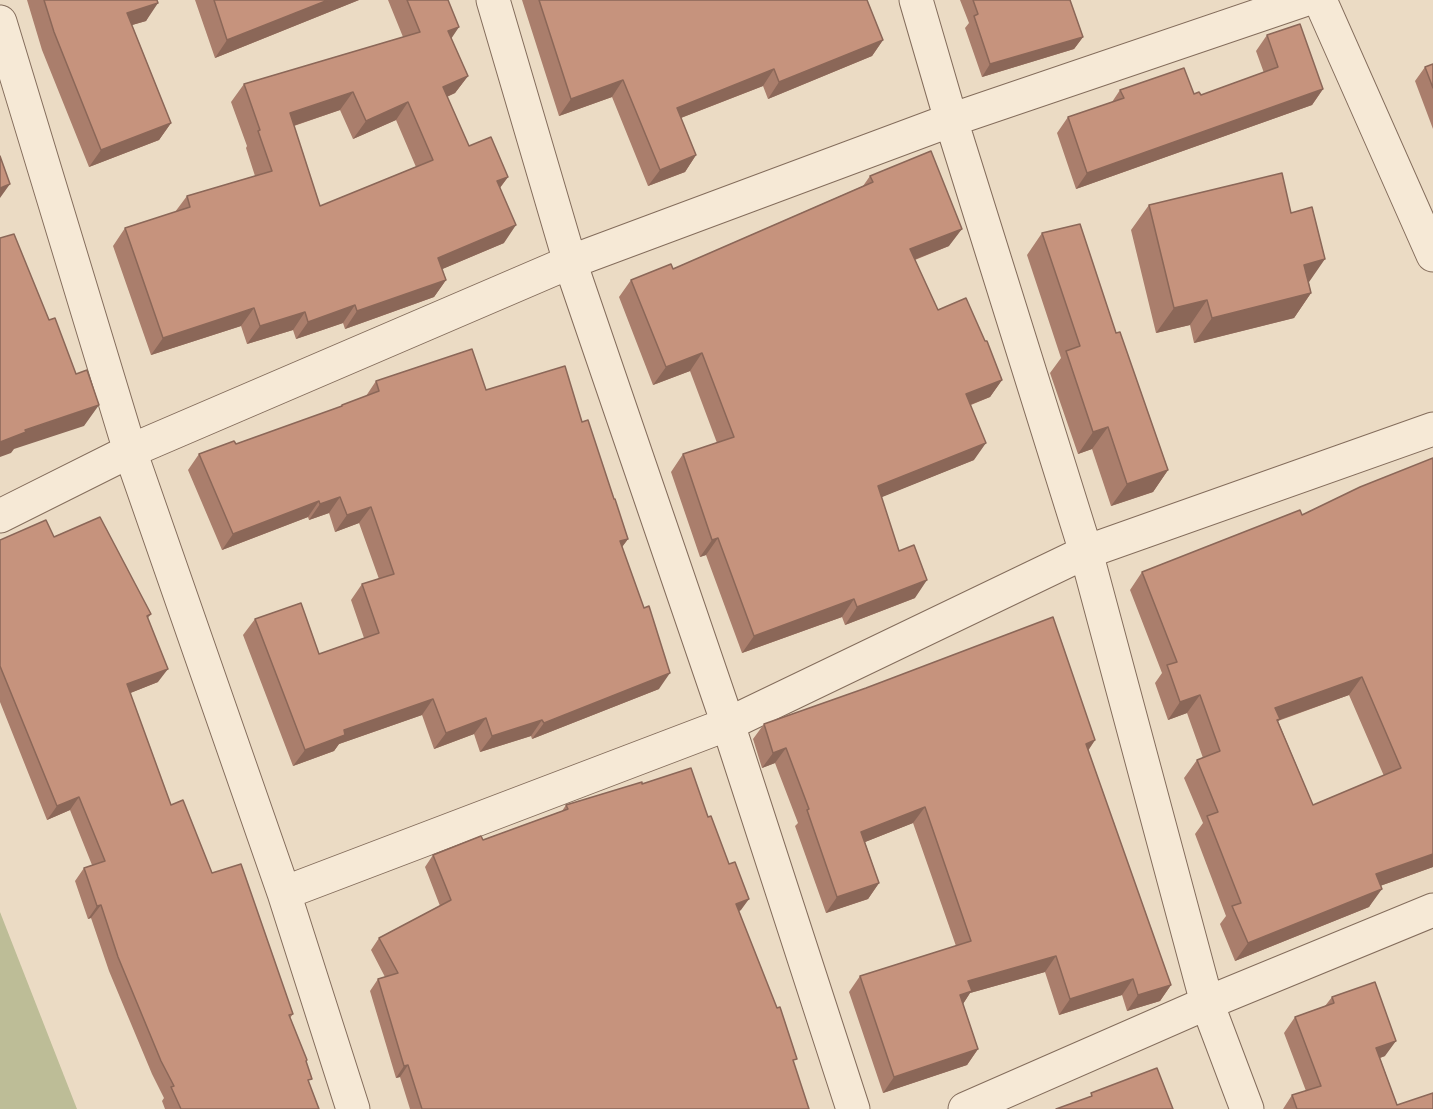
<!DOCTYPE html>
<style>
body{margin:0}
canvas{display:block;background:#ebdbc4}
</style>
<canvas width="1433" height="1109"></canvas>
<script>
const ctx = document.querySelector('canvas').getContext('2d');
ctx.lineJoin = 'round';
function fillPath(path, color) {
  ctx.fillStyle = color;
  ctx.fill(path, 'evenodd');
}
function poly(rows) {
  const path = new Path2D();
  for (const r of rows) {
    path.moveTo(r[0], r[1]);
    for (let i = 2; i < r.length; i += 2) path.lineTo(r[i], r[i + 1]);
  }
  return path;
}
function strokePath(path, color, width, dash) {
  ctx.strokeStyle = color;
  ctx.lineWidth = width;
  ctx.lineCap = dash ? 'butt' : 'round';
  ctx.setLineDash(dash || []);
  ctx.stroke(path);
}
fillPath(poly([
 [0,912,77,1109,0,1109]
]), '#bdbd97');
const minor = poly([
 [493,0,570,262,728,724,853,1109],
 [916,0,951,120,1086,552,1207,1003,1247,1109],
 [1320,0,1433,255],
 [0,22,130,451,284,893,353,1109],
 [0,516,130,451,570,262,951,120,1304,0],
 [284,893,728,724,1086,552,1433,429],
 [965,1109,1207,1003,1433,910]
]);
strokePath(minor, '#846d5c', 35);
strokePath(minor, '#f6e9d6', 33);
fillPath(poly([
 [27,0,157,0,146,21,132,25,171,123,159,140,89,167,42,50],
 [195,0,359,0,215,58],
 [388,0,448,0,451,38,468,76,455,93,447,97,469,146,508,177,500,188,504,243,442,269,446,280,434,297,345,329,343,323,296,339,293,330,247,344,241,326,151,355,113,246,125,228,175,212,187,196,255,176,246,148,247,146,231,102,244,84,403,37],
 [340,110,353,139,396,120,416,167,320,206,294,126],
 [522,0,867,0,883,40,872,56,768,99,763,86,681,118,696,155,685,172,648,186,612,97,559,116],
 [960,0,1070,0,1083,37,1074,49,982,77,965,28,969,23],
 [1267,35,1323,89,1312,105,1076,189,1057,133,1068,117,1112,102,1120,90,1194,94,1201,95,1264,73,1256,51],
 [1433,64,1433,129,1415,81,1425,67],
 [870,176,949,246,915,260,938,310,985,341,1002,380,990,397,971,405,974,460,881,497,915,598,845,625,842,617,742,653,706,555,700,557,671,472,683,454,717,443,690,371,653,385,619,297,631,280,673,269,863,186],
 [1149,205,1309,283,1311,293,1294,318,1194,343,1190,325,1156,333,1131,230],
 [1042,233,1116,333,1168,470,1153,492,1111,506,1092,449,1078,454,1050,373,1061,358,1027,255],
 [376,381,486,390,582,422,614,499,628,539,622,547,659,689,532,739,531,736,480,752,474,734,434,749,422,715,339,744,334,751,293,766,243,635,255,619,319,654,364,638,351,600,362,584,379,579,359,523,335,532,329,513,309,520,308,517,222,550,188,470,199,454,236,444,340,407,342,405,366,396],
 [1433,458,1433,867,1380,886,1369,907,1235,961,1220,924,1226,916,1195,834,1203,823,1184,778,1197,760,1203,758,1187,713,1168,720,1155,683,1162,673,1130,590,1142,572,1302,515],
 [1349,695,1384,776,1313,805,1278,721],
 [54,537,151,614,148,618,158,682,130,693,171,805,293,1014,290,1018,307,1060,306,1062,309,1083,319,1109,165,1109,162,1101,164,1098,152,1074,109,971,91,918,88,919,75,881,84,868,92,865,70,810,47,820,0,702,0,540],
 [764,724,1095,740,1088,751,1171,985,1160,1001,1127,1011,1122,995,1059,1015,1045,972,970,993,963,1004,978,1049,967,1065,883,1093,849,992,860,976,956,946,913,823,865,842,879,883,868,899,826,913,795,826,798,823,775,763,762,768,753,739],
 [642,784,741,910,739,911,809,1109,410,1109,400,1077,396,1078,370,991,378,979,385,977,371,950,379,938,440,906,425,867,433,855,483,840,562,811,566,805],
 [1332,997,1385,1056,1380,1058,1397,1105,1433,1109,1283,1109,1292,1095,1306,1091,1284,1033,1295,1017,1325,1006]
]), '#aa7e6c');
fillPath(poly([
 [328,0,359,0,215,58,227,40],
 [158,3,146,21,115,30,127,13],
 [459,27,447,45,448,31],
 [1083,37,1074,49,982,77,990,64],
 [883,40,872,56,768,99,779,82],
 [774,69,763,86,665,124,677,108],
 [468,76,455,93,430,104,443,87],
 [623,80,612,97,559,116,571,99],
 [1323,89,1312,105,1076,189,1087,173],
 [353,92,340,110,278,131,290,113],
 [408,102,396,120,353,139,366,121],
 [171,123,159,140,89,167,101,150],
 [696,155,685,172,648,186,660,170],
 [508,177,495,194,497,181],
 [10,184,0,198,0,188],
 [516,225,504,243,426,276,438,258],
 [962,229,949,246,898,266,910,249],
 [1325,259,1307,285,1304,265],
 [446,280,434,297,345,329,357,311],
 [1311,293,1294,318,1194,343,1212,318],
 [1207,300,1190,325,1156,333,1174,308],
 [355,305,343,323,296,339,308,322],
 [254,308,241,326,151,355,163,338],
 [305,312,293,330,247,344,260,326],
 [702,353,690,371,653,385,666,367],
 [1002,380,990,397,954,411,966,394],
 [99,405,84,426,14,449,11,453,0,457,0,442,25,430],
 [1108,427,1092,449,1078,454,1093,432],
 [986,443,974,460,865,504,878,486],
 [1168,470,1153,492,1111,506,1127,484],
 [340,497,329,513,309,520,320,504],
 [319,501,308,517,222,550,233,534],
 [371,507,359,523,335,532,347,515],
 [718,538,706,555,700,557,712,540],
 [628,539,616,555,620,541],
 [927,580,915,598,845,625,857,607],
 [854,599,842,617,742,653,754,636],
 [168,669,158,682,118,698,127,684],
 [670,673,659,689,532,739,544,723],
 [1362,677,1349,695,1279,720,1267,737,1275,708],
 [1200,695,1187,713,1168,720,1180,702],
 [433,699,422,715,339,744,334,751,293,766,305,750,344,730],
 [486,718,474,734,434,749,446,733],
 [542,720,531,736,480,752,492,736],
 [1095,740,1084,756,1086,744],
 [786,748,775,763,762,768,773,753],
 [79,797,70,810,47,820,57,806],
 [925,807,913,823,850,848,861,832],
 [1433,854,1433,867,1363,892,1376,874],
 [879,883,868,899,826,913,837,897],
 [1382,889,1369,907,1235,961,1248,943],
 [749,899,741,910,728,916,736,904],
 [101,905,91,918,88,919,97,906],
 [1056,956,1045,972,970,993,961,1007,959,997,968,981],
 [1133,979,1122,995,1059,1015,1070,999],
 [1171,985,1160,1001,1127,1011,1138,995],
 [1396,1041,1385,1056,1365,1063,1376,1048],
 [978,1049,967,1065,883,1093,894,1077],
 [408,1065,400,1077,396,1078,404,1066]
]), '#8b6758');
const building = poly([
 [44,0,157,0,158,3,127,13,171,123,101,150,54,32,44,0],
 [214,0,328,0,227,40,214,0],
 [407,0,448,0,459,27,448,31,468,76,443,87,469,146,491,137,508,177,497,181,516,225,438,258,446,280,357,311,355,305,308,322,305,312,260,326,254,308,163,338,125,228,190,207,187,196,272,171,258,131,260,130,244,84,420,32,407,0],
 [353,92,366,121,408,102,433,160,320,206,290,113,353,92],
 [539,0,867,0,883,40,779,82,774,69,677,108,696,155,660,170,623,80,571,99,539,0],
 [973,0,1070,0,1083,37,990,64,974,16,978,14,973,0],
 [1300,24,1323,89,1087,173,1068,117,1124,98,1120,90,1184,68,1194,94,1199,92,1201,95,1278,67,1267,35,1300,24],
 [1433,64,1433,88,1425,67,1433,64],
 [931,151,962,229,910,249,938,310,966,298,985,341,987,341,1002,380,966,394,986,443,878,486,899,551,914,545,927,580,857,607,854,599,754,636,718,538,712,540,683,454,734,437,702,353,666,367,631,280,671,264,673,269,873,182,870,176,931,151],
 [0,156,10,184,0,188,0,156],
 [1282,173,1291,213,1312,207,1325,259,1304,265,1311,293,1212,318,1207,300,1174,308,1149,205,1282,173],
 [1080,224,1116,333,1120,332,1168,470,1127,484,1108,427,1093,432,1066,351,1080,346,1042,233,1080,224],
 [14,234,49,320,55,318,76,374,87,370,99,405,25,430,26,432,0,442,0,238,14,234],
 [472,349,486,390,565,366,582,422,588,420,614,499,615,499,628,539,620,541,644,608,649,606,670,673,544,723,542,720,492,736,486,718,446,733,433,699,344,730,345,735,305,750,255,619,301,603,319,654,379,633,362,584,394,574,371,507,347,515,340,497,320,504,319,501,233,534,199,454,234,441,236,444,342,406,342,405,379,391,376,381,472,349],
 [1433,458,1433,854,1376,874,1382,889,1248,943,1232,906,1241,903,1207,816,1218,812,1197,760,1220,751,1200,695,1180,702,1167,665,1177,662,1142,572,1300,510,1302,515,1360,487,1433,458],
 [1362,677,1401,768,1313,805,1277,720,1280,719,1275,708,1362,677],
 [100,517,151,614,147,616,168,669,127,684,171,805,183,800,212,873,241,864,293,1014,289,1015,307,1060,306,1061,312,1079,308,1080,319,1109,181,1109,171,1087,174,1086,161,1061,118,957,101,905,97,906,84,868,105,861,79,797,57,806,0,666,0,540,46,520,54,537,100,517],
 [1053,617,1095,740,1086,744,1171,985,1138,995,1133,979,1070,999,1056,956,968,981,972,991,960,995,978,1049,894,1077,860,976,971,941,925,807,861,832,879,883,837,897,807,810,809,809,786,748,773,753,764,724,866,688,1053,617],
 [691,768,708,817,711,816,729,864,735,862,749,899,736,904,777,1008,780,1007,797,1059,793,1060,809,1109,422,1109,408,1065,404,1066,378,979,398,973,379,938,451,900,433,855,481,836,483,840,568,809,566,805,642,782,642,784,691,768],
 [1375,982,1396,1041,1376,1048,1397,1105,1433,1093,1433,1109,1297,1109,1292,1095,1321,1086,1295,1017,1334,1003,1332,997,1375,982],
 [1157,1068,1173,1109,1056,1109,1092,1096,1091,1093,1157,1068]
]);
fillPath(building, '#c6937d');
strokePath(building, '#8b6758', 1.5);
</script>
